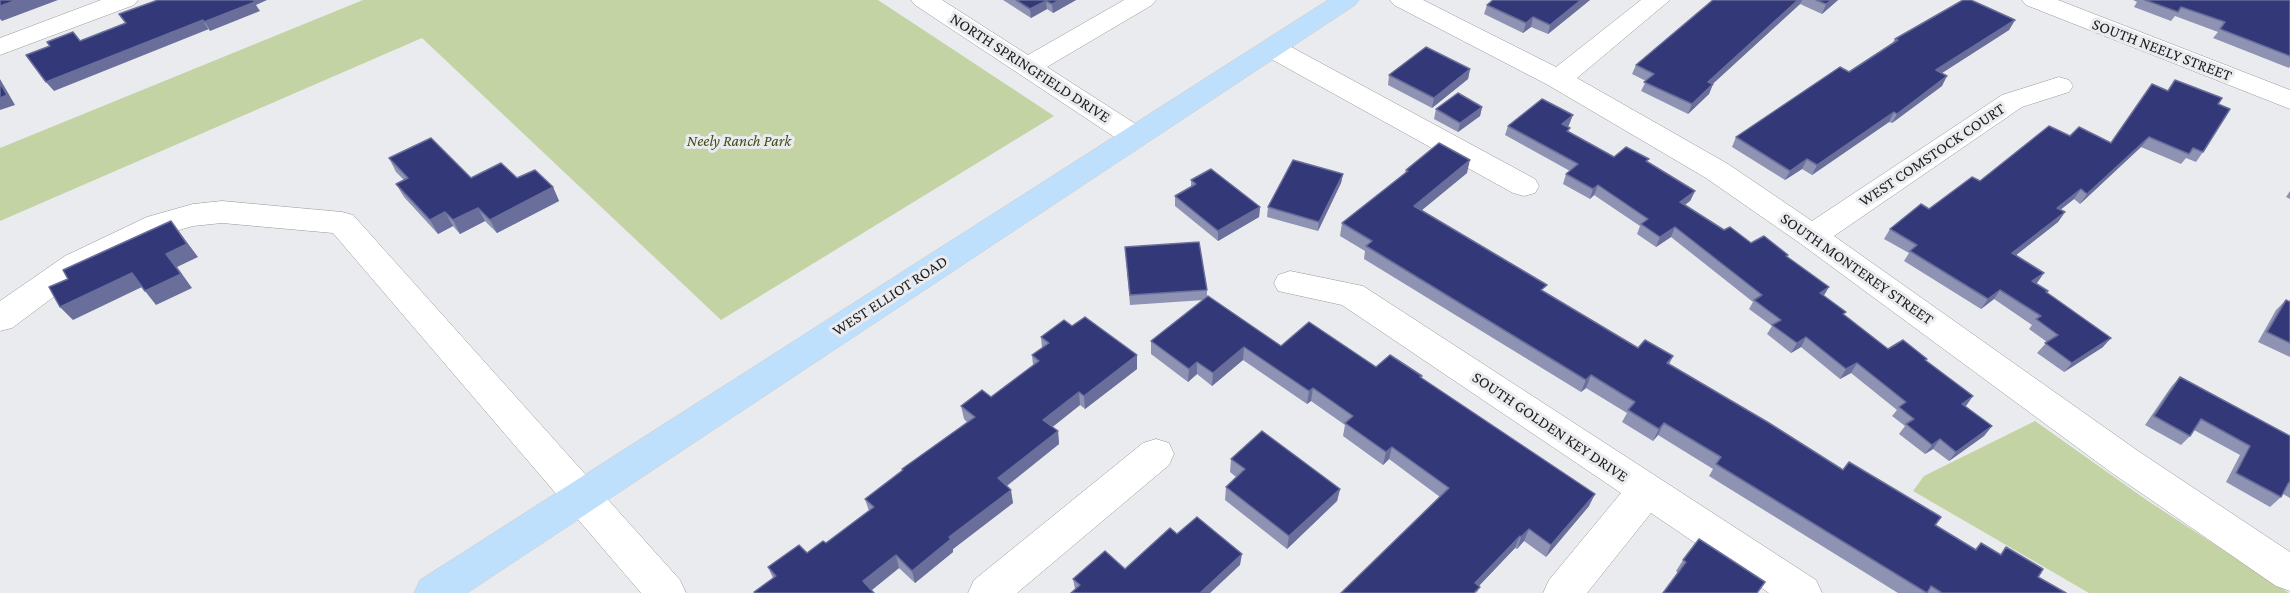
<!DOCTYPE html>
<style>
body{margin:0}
canvas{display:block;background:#eaebee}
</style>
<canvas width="2290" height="593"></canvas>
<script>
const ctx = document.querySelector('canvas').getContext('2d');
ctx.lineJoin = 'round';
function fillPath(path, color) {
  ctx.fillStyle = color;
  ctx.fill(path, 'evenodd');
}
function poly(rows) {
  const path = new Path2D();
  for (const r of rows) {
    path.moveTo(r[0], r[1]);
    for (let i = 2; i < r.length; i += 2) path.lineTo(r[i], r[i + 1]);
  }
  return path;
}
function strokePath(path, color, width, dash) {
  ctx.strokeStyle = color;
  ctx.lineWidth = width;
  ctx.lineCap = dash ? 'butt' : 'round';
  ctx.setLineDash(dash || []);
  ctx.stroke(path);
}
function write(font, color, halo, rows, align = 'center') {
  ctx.font = font + ' "Crimson Pro",serif';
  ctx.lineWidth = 6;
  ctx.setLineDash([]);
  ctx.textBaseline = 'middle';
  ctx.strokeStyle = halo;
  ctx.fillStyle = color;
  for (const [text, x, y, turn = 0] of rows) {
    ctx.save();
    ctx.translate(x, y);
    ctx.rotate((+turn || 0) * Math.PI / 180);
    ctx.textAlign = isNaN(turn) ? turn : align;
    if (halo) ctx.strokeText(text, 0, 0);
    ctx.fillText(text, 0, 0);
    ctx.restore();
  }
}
fillPath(poly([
 [363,0,878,0,1054,116,721,320,422,38,0,221,0,148],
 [2035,421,2148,501,2289,593,2089,593,1913,491,1924,476]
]), '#c3d3a4');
const minor = poly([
 [101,0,138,0,134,5,0,55,0,38,101,0],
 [911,0,942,0,1028,55,1124,0,1156,0,1152,5,1047,67,1145,130,1150,137,1145,144,1135,146,1125,144,915,5,911,0],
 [1390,0,1423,0,1556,67,1641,0,1670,0,1577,78,1728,164,1812,221,2002,95,2059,77,2069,80,2073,86,2069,92,2022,107,1834,236,2138,451,2290,552,2290,591,2276,586,2112,473,1801,244,1706,178,1548,85,1394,5,1390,0],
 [2022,0,2058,0,2290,90,2290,109,2026,5,2022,0],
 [1272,40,1282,42,1535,179,1539,186,1535,193,1524,196,1513,193,1262,54,1258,48,1262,42,1272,40],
 [222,201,342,212,353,215,680,580,686,593,641,593,333,233,222,223,193,226,169,233,87,272,12,328,0,331,0,301,65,256,147,217,193,204,222,201],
 [1290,271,1363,286,1816,580,1822,593,1769,593,1651,513,1587,593,1543,593,1549,580,1621,493,1342,305,1278,291,1274,283,1278,275,1290,271],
 [1156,439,1169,443,1174,454,1169,465,1017,593,968,593,974,580,1143,443,1156,439]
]);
const major = poly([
 [1328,0,1359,0,1355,5,467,593,414,593,420,580,1328,0]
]);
strokePath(minor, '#97989b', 1);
strokePath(major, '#c9c9c9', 1);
fillPath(minor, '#fff');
fillPath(major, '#bfe0fd');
fillPath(poly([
 [1003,0,1076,0,1053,13,1047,9,1031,18],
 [1590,0,1548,34,1531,27,1523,33,1484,14,1487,5],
 [1713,0,1838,0,1822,14,1800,4,1712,84,1713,84,1709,94,1688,114,1641,91,1646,81,1632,74,1636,65],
 [2133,0,2290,0,2290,66,2289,68,2213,38,2218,32,2175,16,2171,21,2134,7,2137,2],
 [2015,20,2009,30,1942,73,1942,86,1892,123,1889,122,1812,175,1802,169,1785,180,1732,147,1736,137,1849,72,1892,44,1895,39],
 [1470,69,1468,79,1432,108,1388,85,1389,75],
 [2168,91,2218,104,2203,152,2196,162,2186,158,2181,164,2141,147,2080,204,2074,199,2060,210,2065,212,2058,222,2016,255,2037,283,2036,283,2103,347,2064,372,2037,353,2047,342,2029,329,2032,325,1994,299,1981,309,1904,261,1909,253,1884,239,1890,229,1980,181,2070,136,2111,143],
 [1482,107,1480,116,1458,132,1434,119,1436,109],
 [1569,125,1568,127,1569,133,1614,157,1648,162,1695,191,1690,201,1685,205,1724,230,1751,243,1787,257,1824,296,1844,315,1888,349,1927,359,1926,361,1966,406,1965,406,1992,426,1984,436,1949,461,1933,449,1925,454,1899,434,1905,426,1892,416,1897,410,1851,373,1840,379,1801,347,1791,353,1767,334,1772,326,1749,309,1753,302,1671,237,1656,247,1637,234,1640,226,1594,195,1590,199,1563,184,1566,174,1570,171,1505,135,1508,126],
 [389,158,471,178,517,178,553,187,559,201,497,233,485,221,460,234,453,226,438,234,404,197,396,184,404,180,396,172],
 [1406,170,1467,173,1422,210,1544,292,1638,348,1673,356,1669,365,1975,549,1981,543,2000,555,2006,547,2038,577,2066,593,1898,593,1709,476,1713,469,1658,435,1653,441,1622,422,1627,413,1586,388,1581,392,1364,259,1365,251,1340,236,1342,223,1405,173],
 [1343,174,1341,183,1318,231,1267,217,1268,207],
 [1191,180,1260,207,1259,217,1218,241,1175,206,1175,196,1191,187],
 [2290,191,2290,199,2286,197],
 [1125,247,1207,290,1207,297,1281,346,1421,378,1589,506,1546,557,1524,541,1517,549,1515,548,1479,586,1477,593,1440,497,1389,459,1383,465,1343,436,1345,425,1311,401,1307,404,1243,360,1212,386,1197,374,1188,382,1151,354,1151,341,1204,300,1130,305],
 [2286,300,2289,302,2290,300,2290,357,2258,342,2276,310],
 [1072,326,1137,369,1085,409,1080,405,1052,427,1058,431,1059,444,1007,486,1013,503,953,549,953,552,915,583,899,568,872,590,773,578,768,567,807,553,826,543,869,511,865,499,902,471,902,469,967,422,964,419,961,406,991,397,1033,365,1032,355,1042,348,1041,337],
 [2180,377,2290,436,2290,498,2283,494,2281,497,2270,507,2226,482,2240,455,2194,430,2190,436,2181,445,2145,425,2171,387],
 [1231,459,1340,489,1337,501,1287,549,1225,500,1226,487,1236,477,1230,472],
 [1177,534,1240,565,1075,589,1073,579,1125,569],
 [1683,560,1765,582,1678,573,1676,571]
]), '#8e92b3');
fillPath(poly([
 [17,0,58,0,2,21,0,19,0,6],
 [251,0,267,0,256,5,260,11,210,31,204,22],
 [1060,0,1076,0,1053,13,1052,4],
 [1581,0,1590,0,1548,34,1550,25],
 [1798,0,1802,0,1800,4,1704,92,1708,82],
 [1832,0,1838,0,1822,14,1826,4],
 [1046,1,1047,9,1031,18,1030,9],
 [1533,17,1531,27,1523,33,1526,23],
 [203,20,209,29,54,91,46,82],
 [2015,20,2009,30,1931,80,1936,70],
 [1470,69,1468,79,1432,108,1434,98],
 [1947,76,1942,86,1892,123,1897,114],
 [0,79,15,105,0,110],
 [1713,84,1709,94,1688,114,1692,104],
 [1482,107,1480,116,1458,132,1460,123],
 [1894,112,1889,122,1812,175,1817,165],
 [1573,115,1569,125,1559,133,1562,124],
 [2149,137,2141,147,2080,204,2087,194],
 [1807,159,1802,169,1785,180,1790,171],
 [1470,160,1467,173,1411,219,1414,206],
 [1343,174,1341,183,1318,231,1319,222],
 [1598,185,1594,195,1590,199,1593,189],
 [553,187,559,201,497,233,490,220],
 [2081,189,2074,199,2050,218,2057,208],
 [1695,191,1690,201,1676,211,1680,202],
 [1260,207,1259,217,1218,241,1218,231],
 [478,208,485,221,460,234,453,220],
 [445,212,453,226,438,234,430,220],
 [2065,212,2058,222,2006,263,2012,253],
 [171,221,198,257,177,267,192,288,156,305,145,291,166,254],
 [1675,227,1671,237,1656,247,1660,237],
 [132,273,144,286,73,320,60,307],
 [2044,273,2037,283,2025,291,2032,281],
 [1829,287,1823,297,1820,293],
 [2000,290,1994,299,1981,309,1988,299],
 [1806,337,1801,347,1791,353,1797,343],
 [2111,338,2103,347,2064,372,2072,363],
 [1244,347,1243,360,1212,386,1213,373],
 [1137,355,1137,369,1085,409,1084,396],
 [1197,362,1197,374,1188,382,1189,369],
 [1857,363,1851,373,1840,379,1846,369],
 [1591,375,1586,388,1581,392,1586,380],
 [1313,388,1311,401,1307,404,1309,391],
 [1079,392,1080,405,1045,433,1043,420],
 [1973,396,1966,406,1955,414,1962,404],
 [1664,423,1658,435,1653,441,1659,429],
 [1992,426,1984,436,1949,461,1956,452],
 [1058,431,1059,444,1000,491,998,478],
 [1940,439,1933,449,1925,454,1932,445],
 [1392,447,1389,459,1383,465,1386,452],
 [1340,489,1337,501,1287,549,1289,536],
 [1011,490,1013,503,953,549,953,552,915,583,912,571,949,537],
 [1595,494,1589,506,1546,557,1551,545],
 [1529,529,1524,541,1517,549,1521,537],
 [1520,536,1515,548,1472,593,1475,583],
 [1242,554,1240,565,1210,593,1200,593],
 [896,555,899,568,868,593,863,581]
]), '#6a6e9b');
const building = poly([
 [0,0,17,0,0,6,0,0],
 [158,0,253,0,255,2,204,22,203,20,46,82,26,55,50,46,47,42,73,32,80,41,126,23,119,14,158,0],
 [1016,0,1060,0,1052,4,1046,1,1030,9,1016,0],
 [1493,0,1581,0,1550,25,1533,17,1526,23,1487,5,1493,0],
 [1713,0,1798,0,1708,82,1713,84,1692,104,1644,82,1654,74,1636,65,1713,0],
 [1816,0,1832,0,1826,4,1816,0],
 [1963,0,1971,0,2015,20,1936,70,1947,76,1897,114,1894,112,1817,165,1807,159,1790,171,1736,137,1840,67,1849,72,1898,40,1895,39,1963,0],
 [2145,0,2290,0,2290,56,2220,29,2225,22,2181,7,2178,12,2145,0],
 [1426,47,1470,69,1434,98,1389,75,1426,47],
 [2175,80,2222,98,2218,104,2230,109,2203,152,2193,148,2189,154,2149,137,2087,194,2081,189,2057,208,2065,212,2012,253,2044,273,2032,281,2048,291,2046,292,2111,338,2072,363,2045,343,2058,335,2036,319,2041,316,2000,290,1988,299,1910,251,1917,245,1890,229,1921,204,1929,209,1972,177,1980,181,2049,126,2070,136,2079,127,2111,143,2152,84,2168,91,2175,80],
 [0,83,7,95,0,98,0,83],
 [1458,93,1482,107,1460,123,1436,109,1458,93],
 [1542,99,1573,115,1562,124,1570,128,1567,131,1614,157,1626,147,1649,159,1646,161,1695,191,1680,202,1724,230,1730,227,1751,243,1764,236,1788,255,1786,256,1829,287,1820,293,1846,312,1843,314,1888,349,1903,340,1927,359,1925,360,1973,396,1962,404,1992,426,1956,452,1940,439,1932,445,1906,424,1914,419,1899,407,1906,402,1857,363,1846,369,1806,337,1797,343,1772,325,1781,320,1754,300,1762,295,1675,227,1660,237,1641,224,1648,219,1598,185,1593,189,1566,174,1578,164,1508,126,1542,99],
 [431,138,471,178,501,163,517,178,535,170,553,187,490,220,478,208,453,220,445,212,430,220,396,184,408,178,389,158,431,138],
 [1439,143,1470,160,1414,206,1547,285,1541,290,1638,348,1645,340,1673,356,1667,363,1769,423,1843,470,1849,462,1941,517,1935,525,1976,550,1981,543,2001,555,2006,547,2043,569,2038,577,2066,593,1942,593,1931,586,1927,593,1716,464,1721,457,1664,423,1659,429,1628,410,1635,402,1591,375,1586,380,1366,246,1372,241,1342,223,1408,171,1406,170,1439,143],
 [1293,160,1343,174,1319,222,1268,207,1293,160],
 [1211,169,1260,207,1218,231,1175,196,1196,184,1191,180,1211,169],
 [171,221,187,244,166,254,181,274,145,291,132,273,60,307,49,287,68,279,63,270,171,221],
 [1199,242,1207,290,1130,295,1125,247,1199,242],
 [1208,296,1281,346,1309,322,1376,367,1390,355,1422,376,1420,377,1595,494,1551,545,1529,529,1521,537,1520,536,1475,583,1480,587,1474,593,1341,593,1449,488,1392,447,1386,452,1345,423,1353,416,1313,388,1309,391,1244,347,1213,373,1197,362,1189,369,1151,341,1208,296],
 [2286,300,2290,302,2290,343,2267,332,2286,300],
 [1085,317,1137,355,1084,396,1079,392,1043,420,1058,431,998,478,1011,490,949,537,951,539,912,571,896,555,863,581,874,593,755,593,754,592,776,576,768,567,799,545,807,553,823,541,826,543,874,507,865,499,903,470,902,469,975,417,961,406,982,390,991,397,1039,361,1032,355,1049,343,1041,337,1064,320,1072,326,1085,317],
 [2180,377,2290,436,2290,483,2289,482,2281,497,2236,473,2250,446,2201,419,2190,436,2154,416,2180,377],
 [1262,431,1340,489,1289,536,1226,487,1245,469,1231,459,1262,431],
 [1197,517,1242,554,1200,593,1071,593,1080,585,1073,579,1105,551,1125,569,1170,528,1177,534,1197,517],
 [1699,539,1765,582,1757,593,1663,593,1686,562,1683,560,1699,539]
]);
fillPath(building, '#333878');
strokePath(building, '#6a6e9b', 1.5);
write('16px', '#1d1d1e', '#eaebee', [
 ["SOUTH NEELY STREET",2162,50,21],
 ["NORTH SPRINGFIELD DRIVE",1030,68,33],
 ["WEST COMSTOCK COURT",1932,155,-34],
 ["SOUTH MONTEREY STREET",1857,269,35],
 ["WEST ELLIOT ROAD",890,296,-33],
 ["SOUTH GOLDEN KEY DRIVE",1550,427,34]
]);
write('italic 16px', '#3f4e15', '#eaebee', [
 ["Neely Ranch Park",739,141]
]);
</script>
